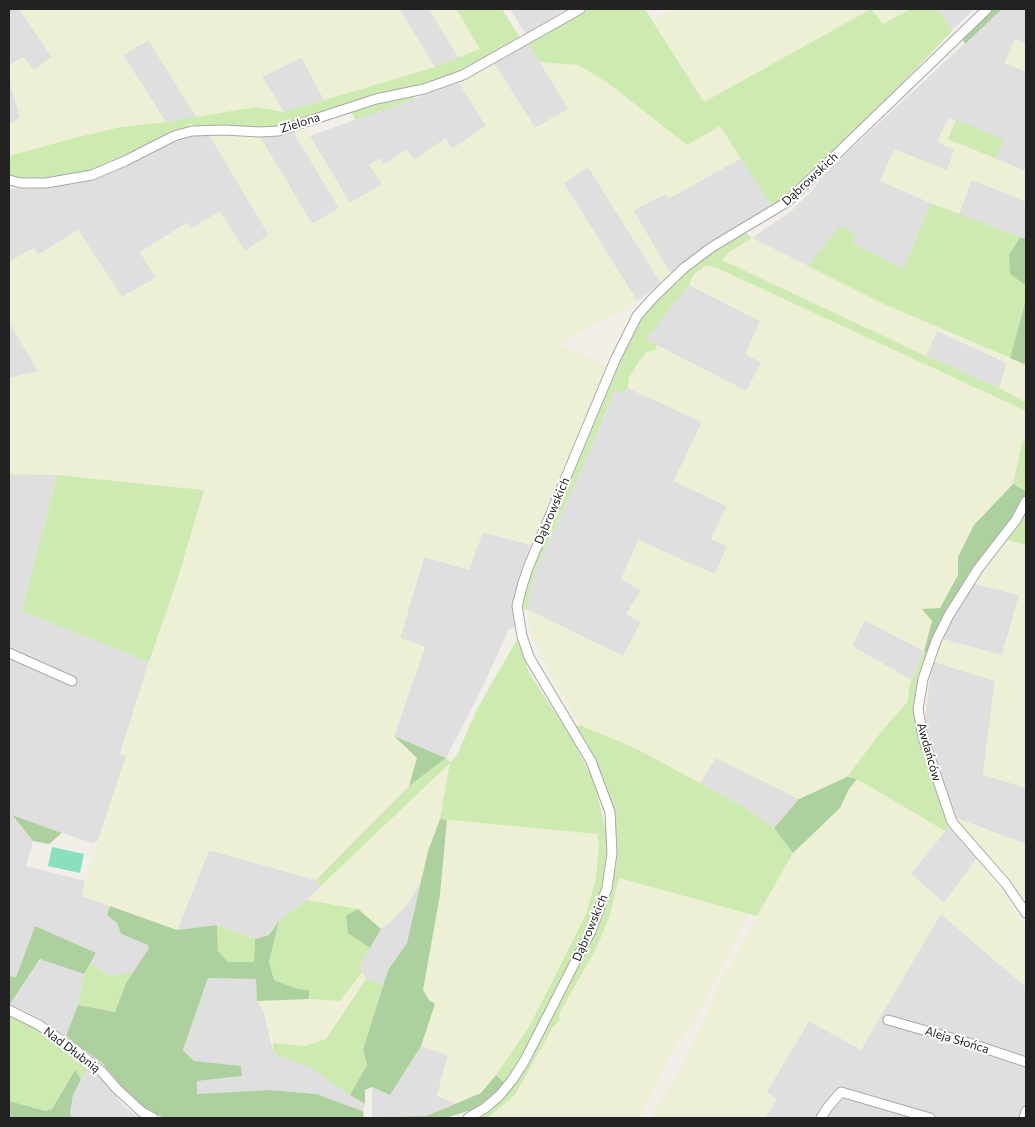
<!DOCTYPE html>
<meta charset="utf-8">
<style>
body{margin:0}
#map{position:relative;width:1035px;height:1127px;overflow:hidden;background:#f2efe9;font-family:Commissioner,sans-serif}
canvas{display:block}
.frame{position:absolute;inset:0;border:10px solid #222;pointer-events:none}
</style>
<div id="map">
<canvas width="1035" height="1127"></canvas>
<div class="frame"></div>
</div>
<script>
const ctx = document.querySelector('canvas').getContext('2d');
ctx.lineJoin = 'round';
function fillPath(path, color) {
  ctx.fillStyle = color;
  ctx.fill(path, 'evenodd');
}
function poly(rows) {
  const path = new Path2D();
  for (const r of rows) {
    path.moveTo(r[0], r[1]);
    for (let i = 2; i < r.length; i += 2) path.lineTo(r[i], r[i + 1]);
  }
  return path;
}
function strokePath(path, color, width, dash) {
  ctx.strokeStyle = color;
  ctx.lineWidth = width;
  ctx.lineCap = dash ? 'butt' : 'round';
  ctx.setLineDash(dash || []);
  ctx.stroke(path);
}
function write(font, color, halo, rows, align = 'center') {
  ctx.font = font + ' Commissioner,sans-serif';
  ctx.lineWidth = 4;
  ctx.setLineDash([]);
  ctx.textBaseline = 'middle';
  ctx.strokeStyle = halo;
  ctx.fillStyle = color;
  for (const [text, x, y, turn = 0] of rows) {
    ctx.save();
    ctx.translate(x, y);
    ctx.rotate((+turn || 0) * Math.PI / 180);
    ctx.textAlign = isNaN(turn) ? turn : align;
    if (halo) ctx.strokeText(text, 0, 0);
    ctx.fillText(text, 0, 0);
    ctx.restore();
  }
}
fillPath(poly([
 [9,9,19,9,52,57,34,70,23,57,9,66],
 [399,9,429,9,459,58,435,67],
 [510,9,567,9,526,34],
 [938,9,974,9,952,31],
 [1002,9,1026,9,1026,44,1015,40,1005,62,1026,72,1026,239,959,214,971,180,880,181,931,203,903,269,852,243,840,227,808,266,752,238,789,213,814,189,825,173],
 [149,40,197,118,166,122,123,55],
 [527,42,569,109,535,128,494,63],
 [302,57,324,100,284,112,262,77],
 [9,78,20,118,9,125],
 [459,83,486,126,452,149,414,160,383,165,379,159,383,184,350,203,310,136],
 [293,131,339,208,312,224,260,137],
 [198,133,208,133,269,235,245,251,192,229,187,223,140,252,156,278,122,297,78,230,38,255,34,248,9,262,9,189,46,188,92,178,167,142],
 [741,158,773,208,698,252,670,273,633,210,666,194,669,198],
 [588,167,661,283,637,301,563,183],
 [689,285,760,321,761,363,746,391,645,339],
 [9,322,39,371,9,378],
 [937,331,1007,363,999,388,926,356],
 [616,388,621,393,628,388,702,422,674,481,727,506,711,539,728,546,714,575,641,590,641,622,623,656,528,610,529,595,537,567,583,467],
 [9,474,57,475,22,611,149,662,120,754,126,756,98,841,92,843,12,816,33,841,26,866,85,881,82,896,110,906,107,915,117,923,121,934,149,945,149,948,134,972,110,976,90,963,96,954,35,926,16,977,9,976],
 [482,532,531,545,519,581,513,602,515,628,509,629,482,688,446,758,394,736,425,647,400,638,424,557],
 [972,583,1019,595,1002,655,942,639],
 [864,620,924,651,911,680,852,646],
 [932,661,995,681,983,774,1026,788,1026,844,953,817,924,727],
 [716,757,799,799,774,828,742,806,700,783],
 [950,825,977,858,944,903,910,875],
 [209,850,316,880,321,886,307,900,279,921,269,935,255,939,217,925,177,930],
 [423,877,407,943,388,970,383,985,366,979,359,967,381,929,391,921,409,902],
 [941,914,1026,987,1026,1118,765,1118,777,1099,766,1093,809,1021],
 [41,959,84,974,78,1005,66,1036,36,1016,10,1004],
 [208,978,256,979,257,1001,263,1010,273,1051,279,1056,309,1067,365,1104,363,1111,316,1094,270,1090,197,1095,196,1081,241,1076,194,1061,183,1050],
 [421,1046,448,1055,437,1096,455,1103,426,1116,372,1117,372,1087,390,1095],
 [91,1066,124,1106,140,1118,72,1118,70,1113,73,1095,81,1079]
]), '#e0dfdf');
fillPath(poly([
 [19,9,399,9,435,67,324,100,301,57,262,77,284,112,256,107,197,118,148,40,123,55,166,122,121,127,74,138,9,156,9,125,20,117,9,78,9,66,23,57,34,70,52,57],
 [429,9,456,9,481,49,459,58],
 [672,9,871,9,704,102,653,20],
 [872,9,911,9,883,25],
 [1015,39,1026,44,1026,72,1005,63],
 [540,62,578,65,608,83,686,144,720,126,741,158,669,199,666,194,633,210,670,273,661,283,588,167,564,183,637,301,574,335,561,345,607,366,531,545,483,532,469,570,424,557,400,638,425,647,394,736,417,758,409,786,316,880,209,850,177,930,82,896,85,881,126,756,120,754,162,619,179,574,183,487,57,475,9,474,9,378,38,371,9,322,9,262,34,248,38,255,78,230,122,297,156,278,140,252,187,223,192,228,220,211,245,251,269,235,208,133,260,137,312,224,339,208,293,131,303,125,350,203,382,184,369,165,379,158,384,164,407,149,414,160,446,138,452,149,486,126,459,83,494,63,535,128,568,109],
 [948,118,956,120,948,139,1026,171,1026,202,972,180,959,214,880,181,894,149,947,170,954,150,937,142],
 [752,238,886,305,1026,366,1026,402,999,388,1007,363,937,331,926,356,722,260,729,252],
 [706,265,717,268,1026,411,1026,440,1022,443,1013,484,974,525,958,557,958,575,932,621,924,651,865,620,852,646,911,680,907,702,881,732,847,777,799,799,716,758,700,783,639,750,580,725,548,671,530,632,528,610,623,656,641,622,626,614,641,590,621,579,638,540,715,574,727,546,711,539,727,506,674,481,702,422,628,388,629,379,640,360,647,352,655,350,657,345,746,391,761,363,745,354,760,321,689,285,694,274],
 [1001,538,1026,545,1026,788,983,775,995,681,932,661,942,639,1002,655,1019,595,972,583],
 [451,763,440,819,428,851,423,877,409,902,391,921,381,929,358,909,307,900],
 [857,779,945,831,911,874,944,903,977,858,999,887,1026,927,1026,987,941,914,861,1050,809,1021,766,1092,777,1099,765,1118,650,1118,683,1065,722,979,793,853,840,808,849,789],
 [953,817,1026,844,1026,900,1014,884,1008,883,995,865],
 [447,820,597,833,599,845,596,878,586,914,529,1027,502,1068,481,1093,455,1103,437,1096,448,1055,421,1046,434,1005,429,1000,423,990,440,895],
 [619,878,748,914,693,1023,675,1045,640,1118,486,1118,515,1095,553,1027,560,1020,559,1015,596,949,609,918],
 [362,972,366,979,326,1039,305,1046,273,1043,263,1010,257,1001,309,999,340,1001]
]), '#eef0d5');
fillPath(poly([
 [456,9,502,9,520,38,444,79,376,97,276,129,195,128,192,124,188,125,189,129,97,169,49,181,9,178,9,156,74,138,121,127,166,122,256,107,284,112,435,67,480,49],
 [588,9,645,9,704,102,871,9,883,24,911,9,938,9,952,31,876,111,773,208,720,126,687,145,608,83,578,65,540,62,527,42],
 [411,94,415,99,355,120,350,109],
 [956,120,1004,139,996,158,948,139],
 [931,203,1020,237,1009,255,1010,274,1026,286,1026,299,1010,358,886,305,808,266,840,226,856,234,853,243,903,269],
 [746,233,752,238,729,252,722,260,926,356,999,388,1026,402,1026,411,717,268,706,265,694,274,689,285,646,339,657,345,655,350,647,352,640,360,629,378,628,388,621,394,616,388,614,392,583,467,537,567,529,595,528,610,523,609,524,596,533,566,611,381,642,315,678,278,706,255],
 [1026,440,1026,491,1013,484,1022,443],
 [57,475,204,490,179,574,149,662,22,611],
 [1026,493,1026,545,1001,538],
 [516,641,519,641,529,673,570,735,594,782,606,831,607,857,602,889,587,932,538,1027,505,1083,496,1075,529,1027,586,914,596,878,599,845,597,834,440,819,450,763,321,886,316,880,409,786,446,758,451,762,457,755,476,711],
 [924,651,928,654,913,710,919,741,940,801,951,824,945,831,857,779,847,777,881,732,907,702,911,680],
 [580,725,639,750,742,806,774,828,793,853,757,916,619,878,609,918,596,949,559,1014,560,1020,553,1027,515,1095,489,1117,474,1118,488,1111,504,1097,595,930,614,830,613,807,598,766,575,726],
 [307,900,358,909,381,929,359,967,362,972,340,1001,309,999,309,990,298,989,274,980,269,962,279,921],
 [217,925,255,939,254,962,228,962,218,951],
 [90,963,110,976,134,972,126,983,115,1012,78,1005,84,974],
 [366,979,383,985,363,1049,367,1065,350,1095,309,1067,279,1056,273,1051,273,1043,305,1046,326,1039],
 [9,1014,32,1025,91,1066,81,1079,74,1071,52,1109,47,1111,9,1101]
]), '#cdebb0');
fillPath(poly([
 [991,9,1002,9,965,44,962,38],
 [1020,237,1026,239,1026,286,1010,274,1009,255],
 [1026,299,1026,365,1010,358],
 [1013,484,1026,491,1026,493,1005,533,928,654,924,651,932,621,922,609,940,608,958,575,958,557,974,525],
 [394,736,446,758,409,786,417,758],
 [847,777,857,779,849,789,840,808,793,853,774,828,799,799],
 [12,815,62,833,49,844,33,841],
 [440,819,447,820,440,895,423,990,429,1000,435,1004,421,1046,390,1095,372,1087,365,1090,365,1104,350,1095,367,1065,363,1049,388,970,407,943,428,851],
 [110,906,177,930,217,925,218,951,228,962,254,962,255,939,269,935,279,921,269,962,274,980,298,989,309,990,309,999,257,1001,256,979,208,978,183,1050,194,1061,241,1066,242,1076,197,1081,197,1094,270,1090,316,1094,363,1111,364,1118,164,1118,138,1105,102,1063,66,1036,78,1005,115,1012,126,983,149,948,148,945,121,934,117,923,107,915],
 [358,909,381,929,370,948,348,933,346,916],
 [35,926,96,953,84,974,40,959,10,1004,9,976,16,977],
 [75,1070,81,1079,73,1095,70,1113,72,1118,9,1118,9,1101,46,1111,52,1109],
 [496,1075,505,1083,494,1095,475,1109,448,1117,437,1118,373,1118,372,1117,426,1116,481,1093]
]), '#add19e');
fillPath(poly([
 [52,847,84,854,80,873,48,866]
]), '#88e0be');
const minor = poly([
 [9,180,21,183,46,183,92,175,125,161,174,136,192,131,223,130,260,132,278,131,376,99,424,89,463,75,580,9],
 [1026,501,1016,520,978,569,949,615,936,641,923,679,918,709,923,737,952,822,1006,884,1026,913],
 [9,653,72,681],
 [9,1010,39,1025,77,1051,102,1072,117,1089,142,1112,153,1118],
 [888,1020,969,1043,1026,1062],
 [468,1118,485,1108,500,1095,513,1079,525,1060,591,931,607,888,612,853,610,812,591,761,529,657,522,636,517,606,523,583,528,568,615,360,637,316,653,298,684,268,712,247,787,202,987,9],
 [821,1118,828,1107,841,1092,930,1118],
 [1024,1118,1026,1111]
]);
strokePath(minor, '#a9a9a9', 11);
strokePath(minor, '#fff', 9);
write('12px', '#222', '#fff', [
 ["Zielona",300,123,-18],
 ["Dąbrowskich",810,179,-43],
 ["Dąbrowskich",552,511,-67],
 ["Awdańców",929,752,74],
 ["Dąbrowskich",590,928,-67],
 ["Aleja Słońca",957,1040,17],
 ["Nad Dłubnią",72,1050,37]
]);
</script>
